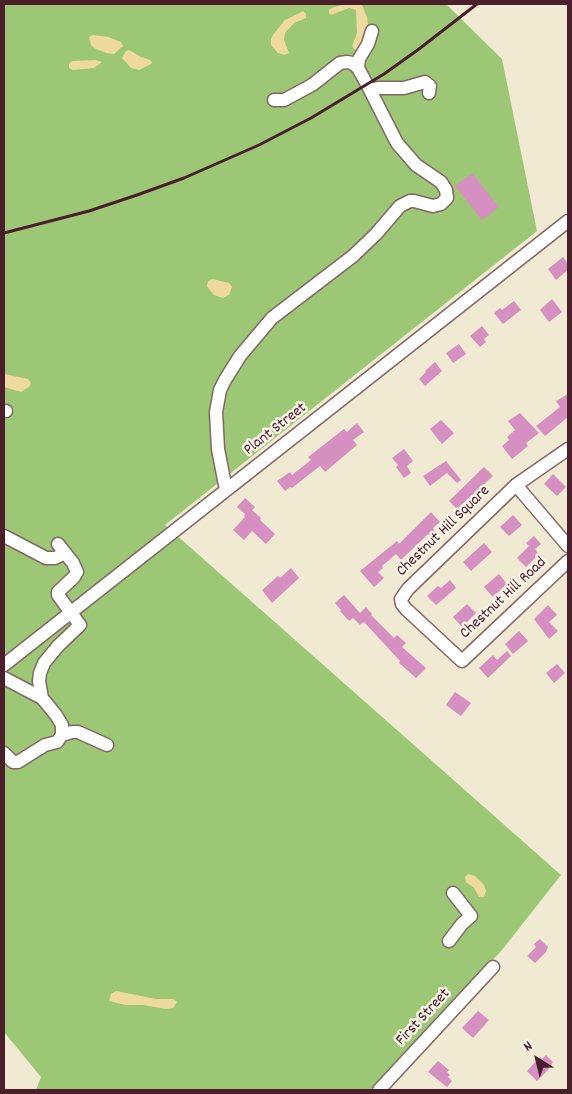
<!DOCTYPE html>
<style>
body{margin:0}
#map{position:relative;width:572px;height:1094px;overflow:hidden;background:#f0ead3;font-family:Dekko,sans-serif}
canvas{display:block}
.frame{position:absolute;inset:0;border:5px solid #4a1f2b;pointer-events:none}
.north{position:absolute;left:512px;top:1034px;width:50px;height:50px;-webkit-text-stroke:4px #f7f3e8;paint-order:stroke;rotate:324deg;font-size:14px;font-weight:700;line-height:20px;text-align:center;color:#4a1f2b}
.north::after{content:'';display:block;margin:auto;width:18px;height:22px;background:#4a1f2b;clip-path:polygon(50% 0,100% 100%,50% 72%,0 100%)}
</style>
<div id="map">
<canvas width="572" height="1094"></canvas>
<div class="frame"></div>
<div class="north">N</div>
</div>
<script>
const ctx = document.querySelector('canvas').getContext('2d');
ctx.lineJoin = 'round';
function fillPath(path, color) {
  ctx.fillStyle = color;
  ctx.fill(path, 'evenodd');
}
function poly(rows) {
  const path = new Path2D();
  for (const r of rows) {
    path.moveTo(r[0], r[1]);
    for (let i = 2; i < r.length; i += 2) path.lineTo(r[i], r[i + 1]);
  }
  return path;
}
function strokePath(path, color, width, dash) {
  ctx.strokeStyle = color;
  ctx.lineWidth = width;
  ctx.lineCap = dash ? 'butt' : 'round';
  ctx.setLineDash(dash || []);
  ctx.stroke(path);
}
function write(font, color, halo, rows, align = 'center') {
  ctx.font = font + ' Dekko,sans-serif';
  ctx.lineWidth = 5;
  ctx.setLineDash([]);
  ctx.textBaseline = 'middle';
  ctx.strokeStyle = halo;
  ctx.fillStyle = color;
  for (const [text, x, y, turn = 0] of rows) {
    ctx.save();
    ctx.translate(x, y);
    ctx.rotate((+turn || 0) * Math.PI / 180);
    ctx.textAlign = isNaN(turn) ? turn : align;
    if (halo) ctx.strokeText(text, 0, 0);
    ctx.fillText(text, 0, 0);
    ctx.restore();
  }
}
fillPath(poly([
 [4,4,446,4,502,59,537,231,165,525,561,875,502,950,370,1090,36,1090,41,1077,4,1032]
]), '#9cc875');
fillPath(poly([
 [345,4,359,4,362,5,367,17,369,32,357,52,352,46,357,33,356,10,349,8,331,15,329,13,329,10,332,8],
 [303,11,306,14,306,18,294,23,285,33,284,40,289,53,285,55,278,53,271,45,271,39,273,35,285,20],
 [93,35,108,37,121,42,123,46,114,54,106,53,94,48,91,45,89,37],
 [129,50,141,57,150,60,152,62,151,64,139,70,131,68,122,58,126,51],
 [96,60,102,62,94,68,73,70,69,68,69,64,72,61],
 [212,279,229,283,232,287,229,295,223,298,214,295,207,286,208,281],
 [4,374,28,379,31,383,29,387,21,392,4,387],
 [468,874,475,876,484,885,486,891,484,897,479,897,474,888,466,882,465,877],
 [116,991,156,999,173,999,177,1002,173,1008,166,1009,143,1005,126,1005,109,1001,111,994]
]), '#eeda9e');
fillPath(poly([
 [472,173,499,207,482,220,455,186],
 [563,257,568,264,568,270,556,280,548,269],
 [552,299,562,312,549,322,540,310],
 [514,301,521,310,503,324,494,313,500,308,502,310],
 [482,326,489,335,484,339,486,342,480,347,470,336],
 [459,344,466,354,453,363,446,353],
 [435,362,442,371,425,386,419,379,426,372,425,371],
 [568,394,568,417,545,436,536,426,560,407,556,401],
 [520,413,539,433,526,443,528,446,512,459,502,446,509,440,507,437,515,430,508,421],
 [441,420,454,433,442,444,430,429],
 [357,423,364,432,353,440,357,445,325,472,320,466,292,488,290,487,285,491,277,481,290,472,292,475,311,460,308,457,344,429,347,432],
 [404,449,413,461,407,466,411,473,404,478,396,467,398,465,392,458],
 [446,461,461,480,457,483,447,473,430,486,423,476],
 [484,467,493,476,457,509,449,501],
 [553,474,566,487,557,496,544,484],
 [245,498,255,507,252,510,261,518,260,520,275,534,266,544,252,531,244,540,233,530,245,517,244,516,245,514,237,507],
 [431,512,440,522,433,528,434,531,429,535,428,534,401,560,396,554,382,566,383,568,378,572,384,578,374,587,360,571,397,541,399,544],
 [513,515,522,525,509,536,500,527],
 [534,536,541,544,535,549,539,554,526,567,517,558,529,546,526,543],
 [484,543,492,552,471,571,463,562],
 [291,568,299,578,272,603,262,590,278,576,280,578],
 [499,574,507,584,493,597,484,587],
 [450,580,456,588,436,605,427,596,438,586,441,588],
 [344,595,360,613,366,607,372,614,371,615,394,638,397,635,406,643,402,647,426,668,416,678,399,663,400,661,364,622,360,625,353,618,349,621,340,611,341,610,335,603],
 [467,604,476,613,462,627,453,617],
 [548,605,557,615,549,622,558,631,549,639,534,619],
 [519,631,528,641,513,654,505,644],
 [507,651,511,656,488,678,479,668,493,655,497,660],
 [557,664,565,673,554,683,546,673],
 [455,692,471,703,461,716,446,705],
 [540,939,548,947,546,952,535,963,527,956,536,947,534,944],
 [478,1011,489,1020,473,1038,462,1028],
 [546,1055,553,1062,547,1071,537,1081,527,1071,540,1057,542,1059],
 [438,1061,449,1070,447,1072,450,1075,448,1077,452,1081,447,1087,428,1072]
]), '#d58fc0');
const minor = poly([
 [358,68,359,59,368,44,372,31],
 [370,90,378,88,404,88,425,82,430,86,429,93],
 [4,411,6,411],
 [568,449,516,485,408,589,401,599,402,604,406,609,462,661,568,561],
 [516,485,568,546],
 [226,490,218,449,216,412,220,390,225,380,240,356,272,318,353,256,376,234,400,206,410,201,414,201,433,206,441,204,447,198,446,190,441,182,416,165,397,143,370,90,358,68,352,63,347,62,340,63,312,85,284,100,274,100],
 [4,536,46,558,55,558,65,553],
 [4,665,568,221],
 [4,678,42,698,56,715,62,725,62,735,57,742,45,745,18,762,13,762,4,753],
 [42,698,39,681,40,673,44,663,58,646,80,625,58,595,58,592,74,577,77,572,73,563,58,544],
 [62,735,72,732,78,732,107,745],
 [449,941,462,924,471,916,453,893],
 [379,1090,493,967]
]);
strokePath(minor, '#846666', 15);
strokePath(minor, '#fff', 12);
strokePath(poly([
 [4,233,89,211,137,195,184,178,259,145,311,118,384,74,419,49,477,4]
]), '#4a1f2b', 3);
write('16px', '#4a1f2b', '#f7f3e8', [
 ["Plant Street",276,430,-38],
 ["Chestnut Hill Square",444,532,-44],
 ["Chestnut Hill Road",504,599,-43],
 ["First Street",424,1018,-47]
]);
</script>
